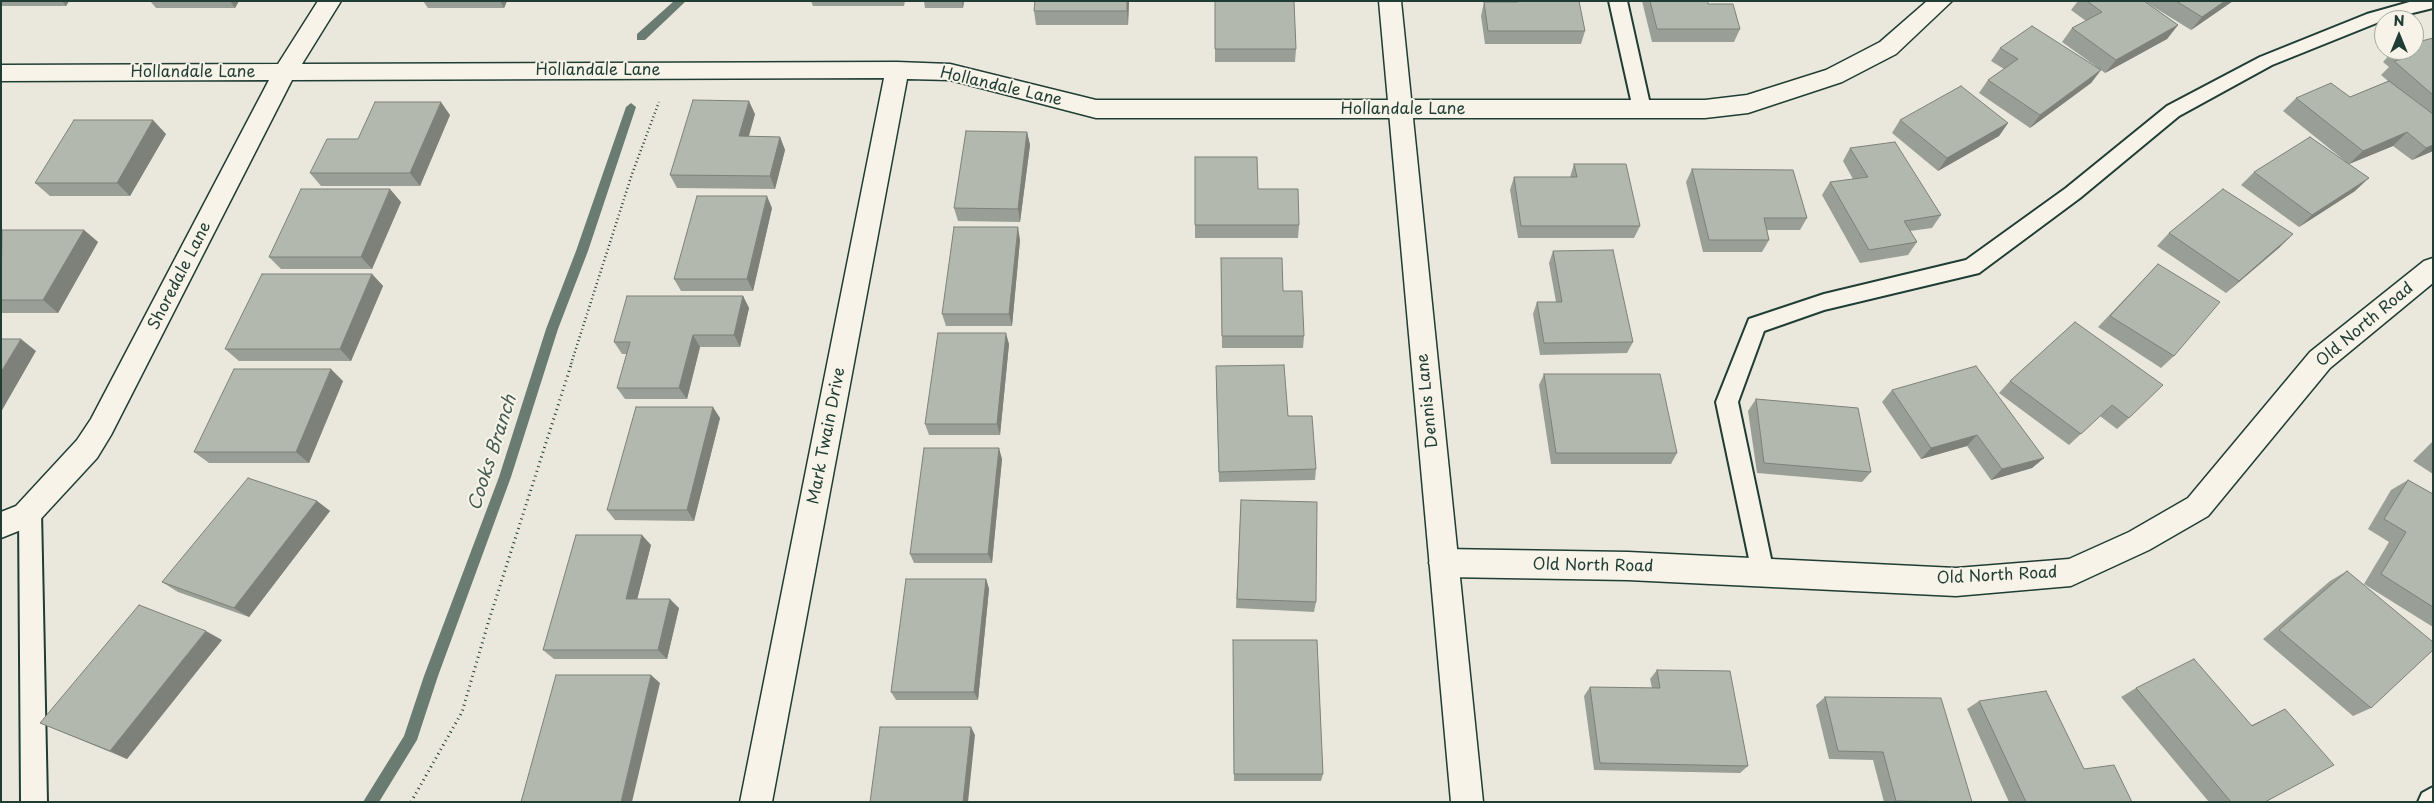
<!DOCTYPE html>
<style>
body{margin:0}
#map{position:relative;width:2434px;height:803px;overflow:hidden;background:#eae8dd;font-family:"Playpen Sans",sans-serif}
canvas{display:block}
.frame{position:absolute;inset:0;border:2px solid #1f3d34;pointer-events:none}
.north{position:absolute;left:2374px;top:10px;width:50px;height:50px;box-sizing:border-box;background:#f7f3e8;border:1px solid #a1aaa0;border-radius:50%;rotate:0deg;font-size:14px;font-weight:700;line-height:20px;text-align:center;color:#1f3d34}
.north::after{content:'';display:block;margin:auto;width:18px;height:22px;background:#1f3d34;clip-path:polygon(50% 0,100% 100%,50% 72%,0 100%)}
</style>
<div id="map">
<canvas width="2434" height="803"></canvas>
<div class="frame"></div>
<div class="north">N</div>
</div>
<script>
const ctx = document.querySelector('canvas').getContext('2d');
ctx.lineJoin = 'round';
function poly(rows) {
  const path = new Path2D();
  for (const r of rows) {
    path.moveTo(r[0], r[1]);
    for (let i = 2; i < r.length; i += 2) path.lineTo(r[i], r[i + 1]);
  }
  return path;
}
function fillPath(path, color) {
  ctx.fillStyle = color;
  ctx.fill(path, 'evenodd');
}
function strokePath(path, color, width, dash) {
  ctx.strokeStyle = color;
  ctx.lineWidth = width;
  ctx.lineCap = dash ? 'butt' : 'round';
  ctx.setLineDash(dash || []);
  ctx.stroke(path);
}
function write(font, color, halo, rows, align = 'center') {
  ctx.font = font + ' "Playpen Sans",sans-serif';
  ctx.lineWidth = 4;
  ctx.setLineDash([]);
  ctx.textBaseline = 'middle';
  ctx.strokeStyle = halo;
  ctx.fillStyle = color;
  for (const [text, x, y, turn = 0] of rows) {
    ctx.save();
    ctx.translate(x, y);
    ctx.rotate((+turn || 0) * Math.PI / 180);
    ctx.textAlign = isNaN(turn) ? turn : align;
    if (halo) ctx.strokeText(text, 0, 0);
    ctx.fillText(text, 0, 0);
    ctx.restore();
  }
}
fillPath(poly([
 [674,1,686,1,645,40,637,40,637,34,674,1],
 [631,103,636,107,588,251,558,329,511,477,438,676,417,740,379,802,363,802,404,736,424,676,499,477,546,329,576,251,626,107,631,103]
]), '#6a7c72');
const service = poly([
 [1609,1,1627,1,1651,109,1648,114,1642,116,1636,114,1633,109,1609,1],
 [2413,1,2433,1,2433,8,2384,20,2272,65,2179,116,2080,198,1979,273,1824,310,1764,331,1738,402,1774,573,1771,580,1763,584,1755,580,1752,573,1716,402,1749,319,1824,294,1966,260,2066,188,2167,106,2260,57,2367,14,2413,1],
 [30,501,38,504,41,511,47,802,21,802,19,511,22,504,30,501],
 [2433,787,2433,802,2418,802,2422,793,2433,787]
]);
const minor = poly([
 [318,1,341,1,302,64,897,62,950,64,1096,100,1705,100,1747,95,1826,70,1880,42,1927,1,1952,1,1896,54,1842,82,1748,113,1705,118,1096,118,950,80,907,79,772,802,740,802,884,78,292,80,111,435,97,458,36,524,1,538,1,512,16,506,77,440,91,419,269,80,1,81,1,65,278,64,318,1],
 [2433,258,2433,283,2330,368,2208,516,2149,550,2071,586,1956,596,1628,580,1444,577,1434,573,1429,563,1434,553,1444,549,1628,552,1956,568,2069,559,2129,532,2188,498,2310,352,2424,261,2433,258]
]);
const tertiary = poly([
 [1379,1,1401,1,1483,802,1451,802,1379,1]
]);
strokePath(service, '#1f3d34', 4);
strokePath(minor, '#1f3d34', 3);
strokePath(tertiary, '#1f3d34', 3);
strokePath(poly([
 [571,364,632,174,659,102]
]), '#1f3d34', 2.5, [1, 3]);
strokePath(poly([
 [411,802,462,712,489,620,572,362]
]), '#1f3d34', 3, [1, 4]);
fillPath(service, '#f7f3e8');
fillPath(minor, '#f7f3e8');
fillPath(tertiary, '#f7f3e8');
fillPath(poly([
 [1,1,69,1,66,6,1,6],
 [150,1,239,1,235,8,156,8],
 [423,1,507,1,504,8,428,8],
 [811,1,905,1,904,6,813,6],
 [924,1,964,1,963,8,925,8],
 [1035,1,1129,1,1128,25,1036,25,1034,11],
 [1215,1,1296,49,1295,62,1215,62],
 [1512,1,1579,1,1585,31,1581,44,1485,44,1481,16,1484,2,1513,2],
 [1642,1,1708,1,1708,4,1740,29,1734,42,1652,42],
 [2078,1,2144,1,2178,25,2167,39,2105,73,2101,70,2091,83,2030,128,1979,93,1988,80,2004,69,1991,61,2000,48,2097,67,2062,42,2072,28,2086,21,2071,10],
 [2144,1,2233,1,2191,30],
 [2433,38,2433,151,2412,160,2393,146,2349,164,2355,191,2299,227,2241,185,2254,172,2345,161,2283,111,2296,98,2350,97,2388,81,2381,75,2389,67,2383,62,2394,50,2414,50],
 [755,114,749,136,780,137,785,150,775,189,677,188,670,175],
 [450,115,420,186,321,186,310,173,358,139],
 [1900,120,2008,123,1999,136,1938,171,1892,133],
 [1027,132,1030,145,1020,222,958,221,954,208],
 [166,134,130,196,50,196,35,183],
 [1850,148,1941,215,1932,228,1910,231,1917,242,1908,255,1860,263,1822,195,1830,182,1853,179,1843,161],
 [1574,164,1640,226,1634,238,1518,238,1510,190,1514,177,1570,177],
 [1692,169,1807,218,1800,230,1767,230,1769,240,1762,252,1703,252,1686,182],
 [1258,189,1299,225,1298,238,1195,238,1195,225],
 [401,202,372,269,281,269,269,257],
 [772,208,753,291,681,291,674,279],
 [1,230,84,230,98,242,58,313,1,313],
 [2169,233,2280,247,2226,293,2157,246],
 [1020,240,1012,326,946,326,942,314],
 [1553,251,1633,342,1627,353,1540,355,1533,314,1537,302,1556,302,1549,263],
 [1221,258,1283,291,1304,336,1303,348,1222,348],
 [2158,264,2174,356,2161,368,2098,327],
 [372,274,383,286,351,361,239,361,225,349],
 [743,296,749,308,740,347,700,347,687,399,625,399,617,388,627,354,622,354,614,342],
 [2075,322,2129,418,2117,429,2100,416,2069,445,1999,393,2010,381],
 [1009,344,1000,435,929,435,925,424],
 [1544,374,1677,453,1671,464,1551,464,1539,385],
 [1216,378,1316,469,1315,480,1219,482],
 [343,381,309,463,209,463,194,452],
 [1892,390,2044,458,2032,468,1991,480,1967,446,1921,459,1882,402],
 [1756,399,1871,472,1862,482,1757,473,1748,411],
 [720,418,694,521,615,520,607,510],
 [2433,441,2433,474,2413,461],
 [1002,459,992,563,914,563,910,554],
 [2408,480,2433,494,2433,627,2364,584,2389,542,2368,529,2391,490],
 [1241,500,1316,602,1314,612,1236,608],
 [317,501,330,511,249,617,178,592,162,582],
 [651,545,637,599,679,608,667,659,554,659,543,650],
 [2347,571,2371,708,2353,716,2263,639,2330,581],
 [986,579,989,589,978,700,896,700,891,692],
 [222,640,127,759,40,723],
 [1233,649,1323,774,1321,781,1234,781],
 [1657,670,1748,766,1740,773,1594,770,1584,696,1590,687,1652,688,1650,679],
 [2136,688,2252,725,2285,709,2265,802,2209,802,2121,697],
 [1825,697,1972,802,1884,802,1873,760,1829,759,1816,705],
 [1979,701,2084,769,2132,802,2009,802,1967,709]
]), '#999e96');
fillPath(poly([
 [62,1,69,1,66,6],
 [230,1,239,1,235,8],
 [500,1,507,1,504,8],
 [962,1,964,1,963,8],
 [1127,1,1129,1,1128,25,1127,11],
 [2225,1,2233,1,2191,30,2202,17],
 [2178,25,2167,39,2105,73,2116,60],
 [2101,70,2091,83,2030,128,2040,115],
 [749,101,755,114,745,149,739,136],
 [441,102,450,115,420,186,410,173],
 [153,120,166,134,130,196,117,183],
 [2008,123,1999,136,1938,171,1947,158],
 [1027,132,1030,145,1020,222,1018,209],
 [2407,132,2393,146,2349,164,2363,151],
 [780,137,785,150,775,189,770,176],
 [2433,145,2433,151,2412,160,2426,148],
 [2369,178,2355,191,2299,227,2312,215],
 [390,189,401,202,372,269,361,257],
 [767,196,772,208,753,291,747,279],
 [1018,227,1020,240,1012,326,1009,314],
 [84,230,98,242,58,313,43,300],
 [2293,234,2280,247,2226,293,2239,281],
 [372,274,383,286,351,361,340,349],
 [743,296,749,308,740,347,734,335],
 [1006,333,1009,344,1000,435,997,424],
 [693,335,700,347,687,399,679,388],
 [21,339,36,351,1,412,1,372],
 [331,369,343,381,309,463,296,452],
 [713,407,720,418,694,521,687,510],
 [1977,435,1967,446,1921,459,1931,448],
 [999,448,1002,459,992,563,988,554],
 [2044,458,2032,468,1991,480,2002,469],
 [317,501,330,511,249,617,234,608],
 [642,535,651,545,635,608,626,599],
 [986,579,989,589,978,700,974,692],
 [670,599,679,608,667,659,658,650],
 [206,631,222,640,127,759,110,751],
 [651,675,660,683,632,802,621,802],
 [971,727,975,735,968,802,963,802]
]), '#7d817a');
const building = poly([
 [1035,1,1127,1,1127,11,1034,11,1035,1],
 [1215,1,1294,1,1296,49,1215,49,1215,1],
 [1518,1,1579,1,1585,31,1488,31,1484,2,1518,2,1518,1],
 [1650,1,1708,1,1708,4,1733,4,1740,29,1657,29,1650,1],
 [2087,1,2144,1,2178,25,2116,60,2072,28,2102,12,2087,1],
 [2176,1,2225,1,2202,17,2176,1],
 [2032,26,2101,70,2040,115,1988,80,2018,59,2000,48,2032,26],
 [2433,38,2433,95,2394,61,2407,58,2398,50,2414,50,2414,43,2433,38],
 [2389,81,2433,114,2433,145,2426,148,2407,132,2363,151,2296,98,2331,83,2350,97,2389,81],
 [1961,86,2008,123,1947,158,1900,120,1961,86],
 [693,100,749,101,739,136,780,137,770,176,670,175,693,100],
 [375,102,441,102,410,173,310,173,327,139,358,139,375,102],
 [74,120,153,120,117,183,35,183,74,120],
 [966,131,1027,132,1018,209,954,208,966,131],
 [2310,137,2369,178,2312,215,2254,172,2310,137],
 [1895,142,1941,215,1904,221,1917,242,1869,250,1830,182,1868,177,1850,148,1895,142],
 [1195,157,1257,157,1258,189,1298,189,1299,225,1195,225,1195,157],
 [1574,164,1626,164,1640,226,1521,226,1514,177,1577,177,1574,164],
 [1692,169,1793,170,1807,218,1764,218,1769,240,1709,240,1692,169],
 [301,189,390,189,361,257,269,257,301,189],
 [2223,189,2293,234,2239,281,2169,233,2223,189],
 [697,196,767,196,747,279,674,279,697,196],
 [954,227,1018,227,1009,314,942,314,954,227],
 [2,230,84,230,43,300,1,300,2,230],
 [1613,250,1633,342,1544,343,1537,302,1562,302,1553,251,1613,250],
 [1221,258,1282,258,1283,291,1302,291,1304,336,1222,336,1221,258],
 [2158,264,2220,302,2174,356,2110,316,2158,264],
 [262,274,372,274,340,349,225,349,262,274],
 [627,296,743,296,734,335,693,335,679,388,617,388,630,342,614,342,627,296],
 [2075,322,2163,385,2129,418,2112,405,2081,434,2010,381,2075,322],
 [938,333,1006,333,997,424,925,424,938,333],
 [1,339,21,339,1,372,1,339],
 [1284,365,1288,416,1312,416,1316,469,1219,472,1216,366,1284,365],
 [1976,366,2044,458,2002,469,1977,435,1931,448,1892,390,1976,366],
 [234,369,331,369,296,452,194,452,234,369],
 [1544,374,1660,374,1677,453,1556,453,1544,374],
 [1756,399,1858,408,1871,472,1764,463,1756,399],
 [636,407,713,407,687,510,607,510,636,407],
 [924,448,999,448,988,554,910,554,924,448],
 [248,478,317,501,234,608,162,582,248,478],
 [2408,480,2433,494,2433,607,2381,574,2406,532,2384,519,2408,480],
 [1241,500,1317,502,1316,602,1237,599,1241,500],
 [576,535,642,535,626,599,670,599,658,650,543,650,576,535],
 [2347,571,2433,642,2433,650,2371,708,2279,630,2347,571],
 [906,579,986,579,974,692,891,692,906,579],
 [139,605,206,631,110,751,40,723,139,605],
 [1233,640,1317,640,1323,774,1234,774,1233,640],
 [2194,659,2252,726,2285,709,2334,765,2265,802,2231,802,2136,688,2194,659],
 [1657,670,1730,671,1748,766,1600,763,1590,687,1660,688,1657,670],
 [556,675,651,675,621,802,521,802,556,675],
 [2046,691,2084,769,2114,765,2132,802,2026,802,1979,701,2046,691],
 [1825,697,1941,698,1972,802,1896,801,1883,752,1838,751,1825,697],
 [880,727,971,727,963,802,870,802,880,727]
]);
fillPath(building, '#b2b8ae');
strokePath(building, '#7d817a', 1);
write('16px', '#1f3d34', '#f7f3e8', [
 ["Hollandale Lane",598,71],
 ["Hollandale Lane",193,73],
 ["Hollandale Lane",1001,87,13],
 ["Hollandale Lane",1403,110],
 ["Shoredale Lane",180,276,-63],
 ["Old North Road",2365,325,-40],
 ["Dennis Lane",1428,401,-96],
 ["Mark Twain Drive",827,436,-79],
 ["Old North Road",1593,566,1],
 ["Old North Road",1997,576,-3]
]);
write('italic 18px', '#445c53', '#f7f3e8', [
 ["Cooks Branch",493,453,-72]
]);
</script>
